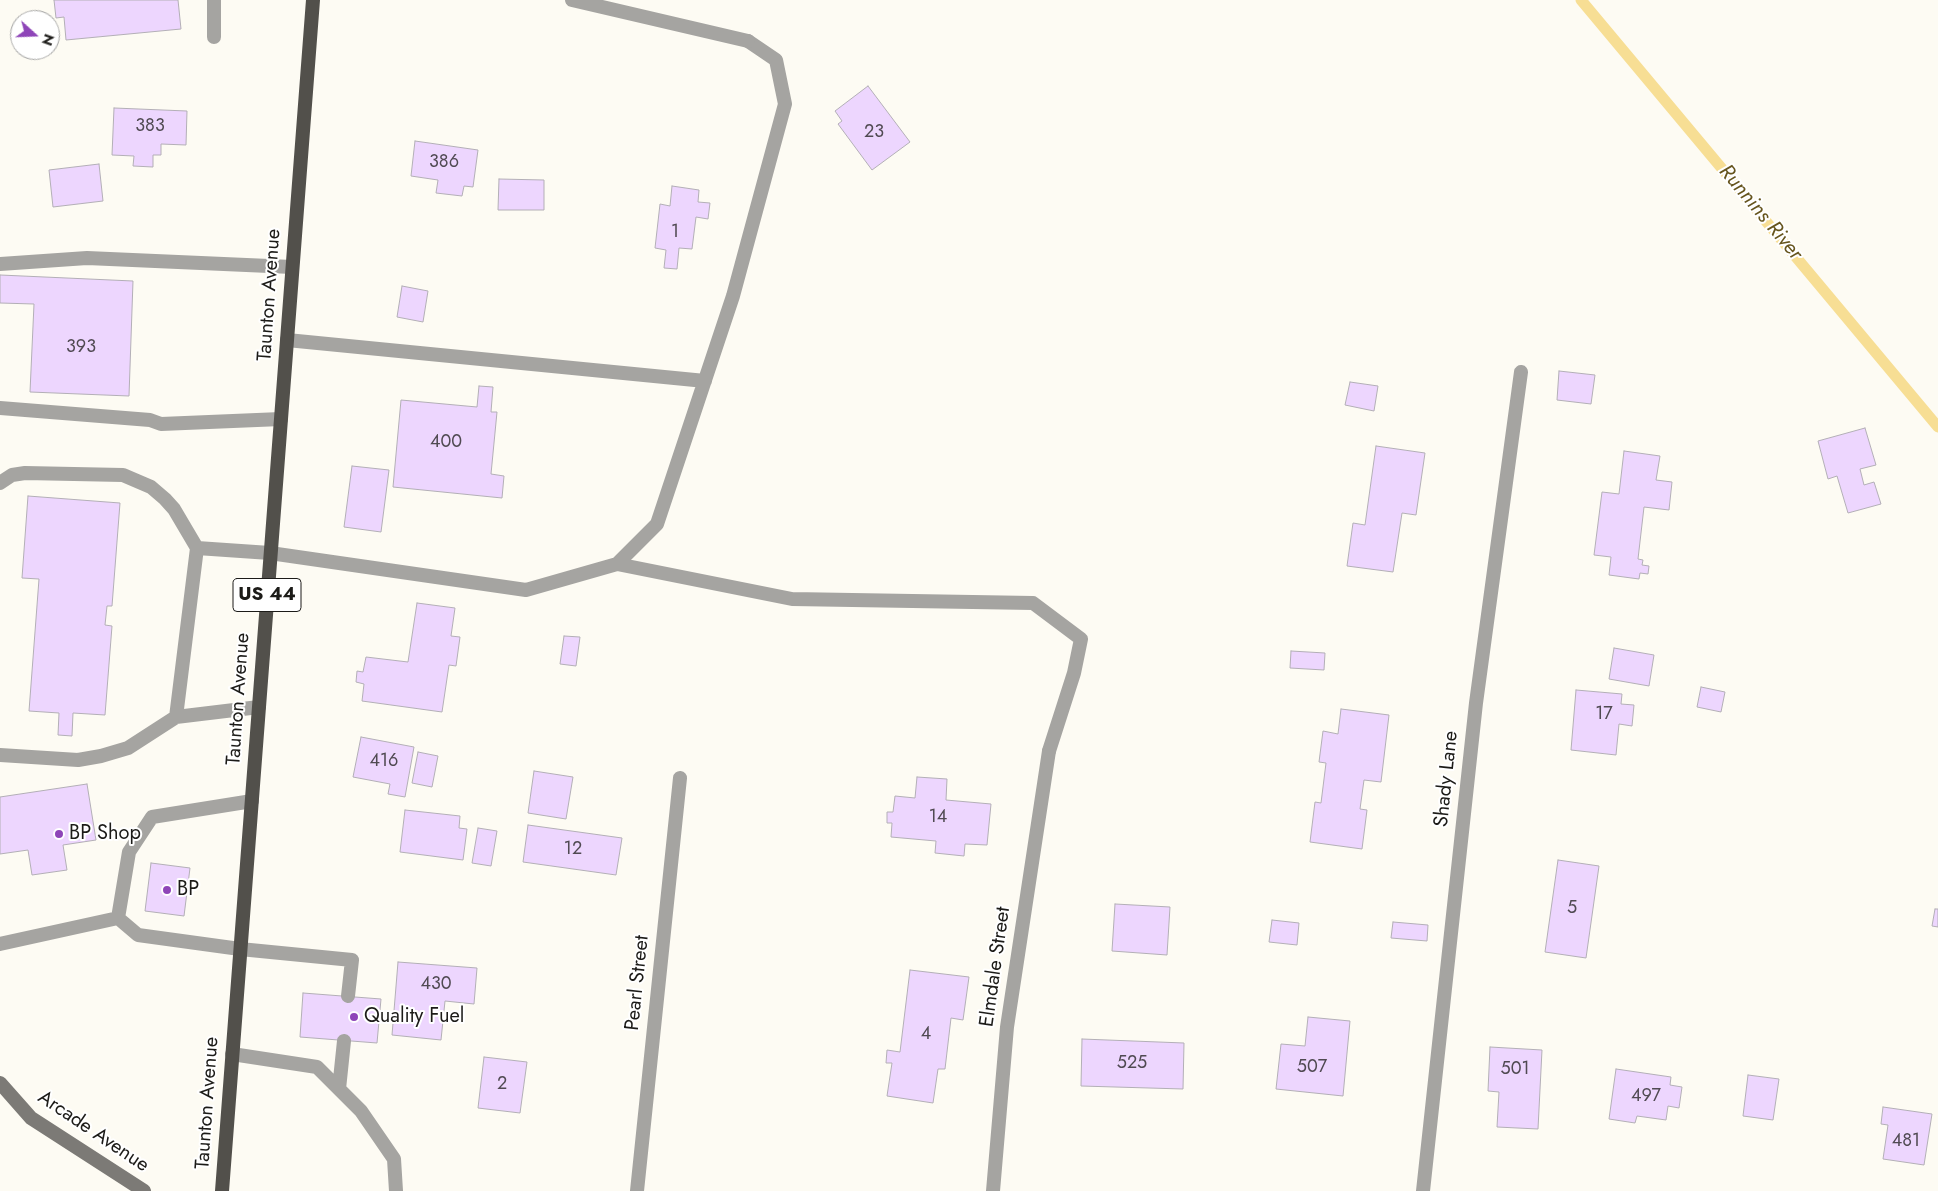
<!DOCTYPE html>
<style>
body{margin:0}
#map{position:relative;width:1938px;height:1191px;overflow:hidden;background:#fdfbf3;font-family:Jost,sans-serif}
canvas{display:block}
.north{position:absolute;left:10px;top:10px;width:50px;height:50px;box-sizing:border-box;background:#fff;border:1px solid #a4a4a3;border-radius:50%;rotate:110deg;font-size:14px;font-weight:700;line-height:20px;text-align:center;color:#1c1b18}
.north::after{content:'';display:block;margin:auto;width:18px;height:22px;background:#8e45b8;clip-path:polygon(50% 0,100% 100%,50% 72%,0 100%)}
</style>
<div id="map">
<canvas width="1938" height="1191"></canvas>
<div class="north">N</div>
</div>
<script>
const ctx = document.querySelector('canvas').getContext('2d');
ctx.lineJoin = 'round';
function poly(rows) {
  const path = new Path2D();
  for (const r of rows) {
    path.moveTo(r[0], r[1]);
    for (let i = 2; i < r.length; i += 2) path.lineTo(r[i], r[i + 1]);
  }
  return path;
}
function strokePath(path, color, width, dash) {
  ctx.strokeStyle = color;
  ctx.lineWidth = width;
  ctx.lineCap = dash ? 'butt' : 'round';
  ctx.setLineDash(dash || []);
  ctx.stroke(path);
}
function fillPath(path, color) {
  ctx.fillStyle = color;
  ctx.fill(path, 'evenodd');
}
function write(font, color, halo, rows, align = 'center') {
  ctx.font = font + ' Jost,sans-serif';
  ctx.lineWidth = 4;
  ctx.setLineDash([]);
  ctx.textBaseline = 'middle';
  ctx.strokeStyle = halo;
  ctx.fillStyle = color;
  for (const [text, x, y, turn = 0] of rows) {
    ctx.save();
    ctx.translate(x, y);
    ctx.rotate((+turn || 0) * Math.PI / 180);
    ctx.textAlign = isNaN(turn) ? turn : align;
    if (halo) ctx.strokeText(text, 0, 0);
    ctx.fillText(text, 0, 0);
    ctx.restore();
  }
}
strokePath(poly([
 [1581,0,1938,427]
]), '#f7de94', 11);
const building = poly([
 [54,0,178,0,181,29,66,40,64,17,56,18,54,0],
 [868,86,910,142,872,170,838,124,842,121,835,111,868,86],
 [114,108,187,111,186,145,161,144,161,155,153,155,153,167,133,166,134,156,112,155,114,108],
 [415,141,478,150,473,187,464,186,462,196,436,193,438,180,411,176,415,141],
 [99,164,103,201,53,207,49,170,99,164],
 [499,179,544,180,544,210,498,210,499,179],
 [672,186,699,190,698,202,710,203,708,219,696,217,692,249,679,248,677,269,664,268,666,250,655,248,660,204,670,206,672,186],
 [0,275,133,281,129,396,30,392,34,304,0,303,0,275],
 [402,286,428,291,423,322,397,317,402,286],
 [1559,371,1595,375,1591,404,1557,400,1559,371],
 [1350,382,1378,386,1374,411,1345,405,1350,382],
 [479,386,493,387,491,412,497,412,491,474,504,476,502,498,393,487,401,400,477,407,479,386],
 [1865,428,1876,465,1860,469,1864,485,1874,482,1881,504,1848,513,1837,476,1828,479,1818,441,1865,428],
 [1376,446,1425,453,1416,515,1402,513,1393,572,1347,566,1353,523,1365,525,1376,446],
 [1624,451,1660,456,1656,480,1672,482,1669,510,1644,507,1638,559,1643,560,1642,565,1649,566,1648,574,1640,573,1639,579,1609,575,1611,557,1594,555,1602,492,1619,494,1624,451],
 [352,466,389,470,381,532,344,527,352,466],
 [28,496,120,503,112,606,107,606,105,625,112,626,105,715,73,713,72,736,58,735,59,713,29,711,39,579,22,578,28,496],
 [417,603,455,608,451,636,460,637,456,666,449,665,442,712,362,701,364,684,356,682,357,671,363,672,366,657,408,662,417,603],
 [564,636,580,637,576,666,560,664,564,636],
 [1614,648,1654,655,1649,686,1609,679,1614,648],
 [1291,651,1325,653,1324,670,1290,668,1291,651],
 [1701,687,1725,692,1721,712,1697,707,1701,687],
 [1576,690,1622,694,1621,704,1634,705,1632,726,1619,724,1616,755,1571,750,1576,690],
 [1341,709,1389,715,1381,782,1364,780,1360,809,1367,810,1362,849,1310,842,1315,802,1321,803,1326,763,1319,762,1323,731,1338,734,1341,709],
 [361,737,414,747,405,797,388,794,390,784,353,777,361,737],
 [418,752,438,756,432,787,412,783,418,752],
 [534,771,573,777,566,819,528,813,534,771],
 [917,777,947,779,946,800,991,804,987,845,965,844,964,856,935,853,936,841,891,837,892,823,887,823,887,812,893,812,895,796,915,798,917,777],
 [87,784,96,840,63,845,67,870,32,875,28,850,0,854,0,797,87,784],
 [405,810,460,816,459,828,467,829,463,860,400,852,405,810],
 [528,825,622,838,616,875,523,862,528,825],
 [478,828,497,831,491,866,472,863,478,828],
 [1558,860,1599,866,1586,958,1545,952,1558,860],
 [151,863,190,868,184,916,145,911,151,863],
 [1115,904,1170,907,1167,955,1112,951,1115,904],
 [1935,909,1938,909,1938,927,1932,926,1935,909],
 [1272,920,1299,923,1297,945,1269,942,1272,920],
 [1393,922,1428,925,1427,941,1391,938,1393,922],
 [398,962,477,968,474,1004,445,1001,441,1040,392,1035,398,962],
 [910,970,969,977,963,1020,951,1018,945,1069,938,1069,933,1103,887,1096,892,1063,886,1063,887,1050,900,1052,910,970],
 [303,993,381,999,377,1043,300,1037,303,993],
 [1308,1017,1350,1021,1343,1096,1276,1089,1281,1044,1305,1046,1308,1017],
 [1082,1039,1184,1043,1183,1089,1081,1086,1082,1039],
 [1490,1047,1542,1050,1538,1129,1497,1127,1499,1092,1488,1091,1490,1047],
 [484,1057,527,1062,520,1113,478,1108,484,1057],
 [1616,1069,1671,1077,1670,1085,1682,1087,1679,1108,1668,1106,1666,1120,1637,1116,1635,1123,1609,1119,1616,1069],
 [1748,1075,1779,1079,1773,1120,1743,1116,1748,1075],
 [1883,1107,1932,1114,1924,1165,1883,1159,1888,1125,1881,1124,1883,1107]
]);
fillPath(building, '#edd6fe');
strokePath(building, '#b3afb6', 1);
strokePath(poly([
 [214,37,214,0],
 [0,264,87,258,292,267],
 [287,340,705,381],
 [0,408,150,420,161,424,281,419],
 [0,483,12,475,25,473,123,475,151,487,165,499,174,509,197,548,176,717],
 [197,548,270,553,526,590,617,564,657,524,733,296,785,104,776,60,748,41],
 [617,564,792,599,1033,603,1081,639,1074,673,1049,751],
 [0,755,78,760,101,756,128,748,176,717,259,707],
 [118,918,138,935,240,949,352,960,348,996],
 [0,944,118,918,129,852,152,817,252,801],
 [232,1054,317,1067,361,1111,394,1159,396,1191],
 [339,1089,344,1041]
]), '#a5a4a1', 14);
strokePath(poly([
 [572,0,748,41],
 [637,1191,680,778],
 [993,1191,1007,1027,1049,751],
 [1423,1191,1476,703,1521,372]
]), '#a5a4a1', 14);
strokePath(poly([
 [0,1083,31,1118,144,1191]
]), '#7c7a76', 14);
strokePath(poly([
 [222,1191,313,0]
]), '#52504b', 14);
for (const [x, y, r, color] of [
 [59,834,5,"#8e45b8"],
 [167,890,5,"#8e45b8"],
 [354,1017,5,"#8e45b8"]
]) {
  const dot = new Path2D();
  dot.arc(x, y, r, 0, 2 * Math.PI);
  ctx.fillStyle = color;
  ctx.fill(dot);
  strokePath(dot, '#fff', 2);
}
write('18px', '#504a52', null, [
 ["383",150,127],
 ["23",874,133],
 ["386",444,163],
 ["1",675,233],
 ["393",81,348],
 ["400",446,443],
 ["17",1604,715],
 ["416",384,762],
 ["14",938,818],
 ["12",573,850],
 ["5",1572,909],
 ["430",436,985],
 ["4",926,1035],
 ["525",1132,1064],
 ["507",1312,1068],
 ["501",1515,1070],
 ["2",502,1085],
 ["497",1646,1097],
 ["481",1906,1142]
]);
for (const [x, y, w] of [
 [267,595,68]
]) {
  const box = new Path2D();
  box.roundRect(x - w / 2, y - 16.5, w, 33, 4);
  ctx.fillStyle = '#fff';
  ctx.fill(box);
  strokePath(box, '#1c1b18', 1);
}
write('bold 19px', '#1c1b18', null, [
 ["US 44",267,595]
]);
write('20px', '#1c1b18', '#fff', [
 ["Taunton Avenue",270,295,-86],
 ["Taunton Avenue",239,699,-86],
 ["Shady Lane",1447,779,-84],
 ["Elmdale Street",996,967,-82],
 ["Pearl Street",638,983,-84],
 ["Taunton Avenue",208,1103,-86],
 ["Arcade Avenue",93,1132,34]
]);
write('20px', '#1c1b18', '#fff', [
 ["BP Shop",69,834],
 ["BP",177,890],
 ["Quality Fuel",364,1017]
], 'left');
write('italic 21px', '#66551e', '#fff', [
 ["Runnins River",1760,213,50]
]);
</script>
